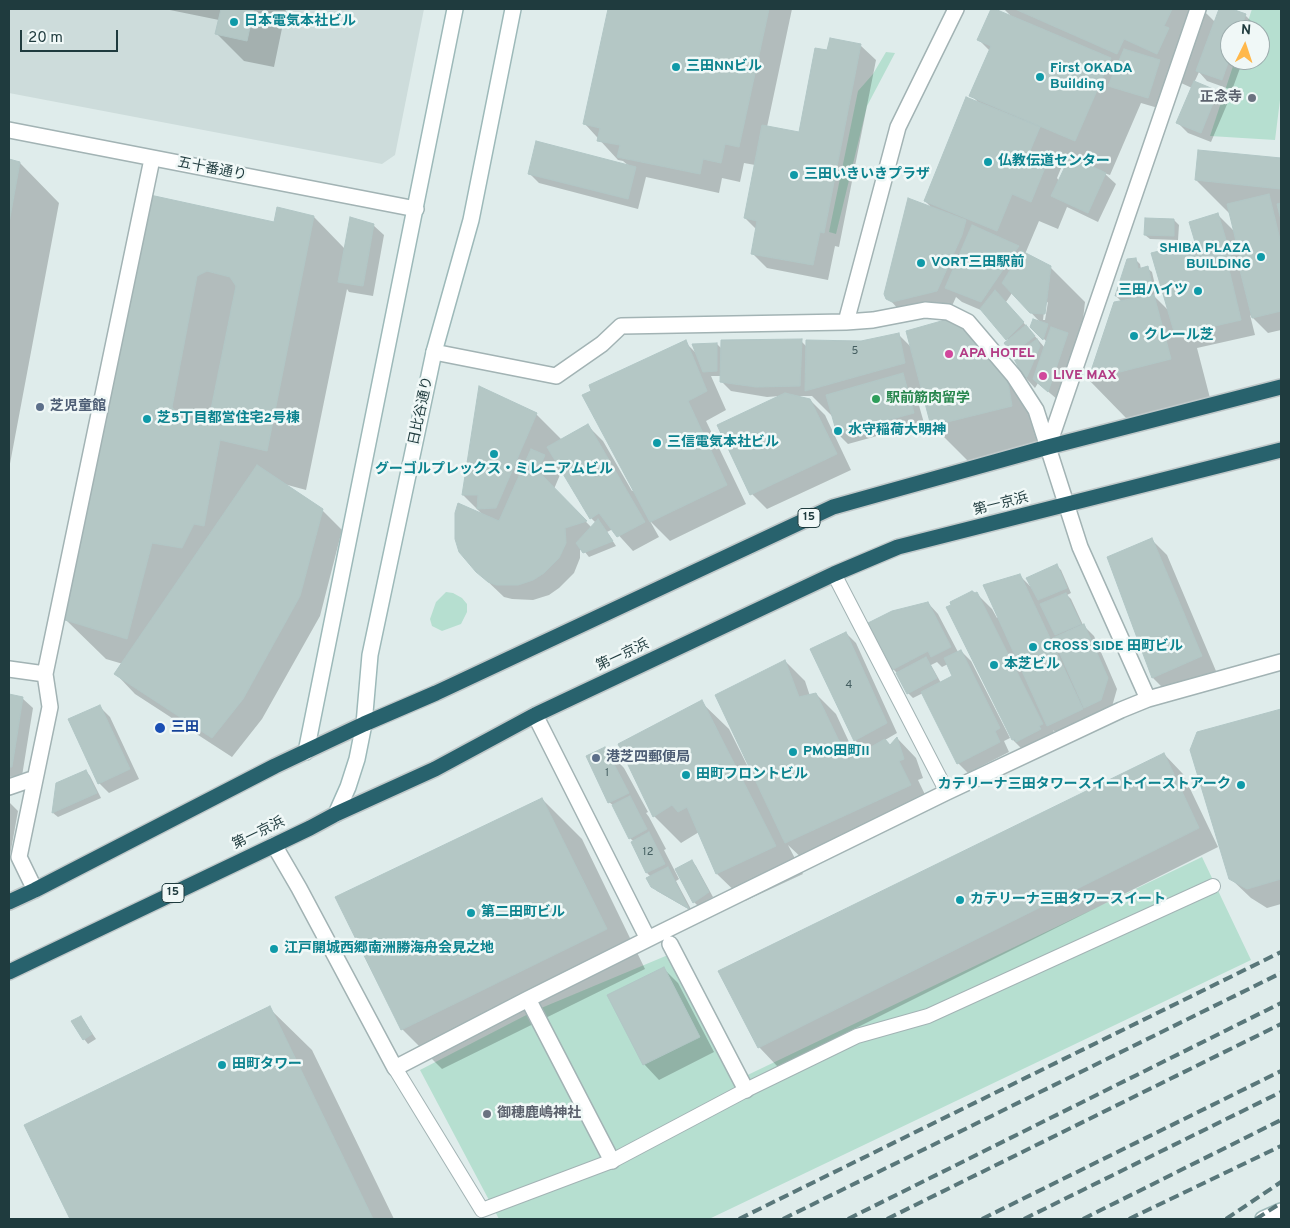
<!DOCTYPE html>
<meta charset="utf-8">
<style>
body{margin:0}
#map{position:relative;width:1290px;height:1228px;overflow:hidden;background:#dfeceb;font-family:Overpass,sans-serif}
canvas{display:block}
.frame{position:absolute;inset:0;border:10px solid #1f3b3e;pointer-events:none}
.north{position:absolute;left:1220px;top:20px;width:50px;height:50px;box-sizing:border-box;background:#f0f8f7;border:1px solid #9cacad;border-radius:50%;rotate:4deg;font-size:14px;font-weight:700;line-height:20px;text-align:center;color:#1f3b3e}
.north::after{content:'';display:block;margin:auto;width:18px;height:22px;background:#ffb84b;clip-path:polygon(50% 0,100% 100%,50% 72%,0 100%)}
.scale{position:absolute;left:20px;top:30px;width:98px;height:22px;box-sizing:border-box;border:2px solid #1f3b3e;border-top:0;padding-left:6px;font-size:15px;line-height:18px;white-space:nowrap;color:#1f3b3e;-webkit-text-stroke:4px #f0f8f7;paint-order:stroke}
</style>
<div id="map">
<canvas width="1290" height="1228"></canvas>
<div class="frame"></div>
<div class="north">N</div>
<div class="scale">20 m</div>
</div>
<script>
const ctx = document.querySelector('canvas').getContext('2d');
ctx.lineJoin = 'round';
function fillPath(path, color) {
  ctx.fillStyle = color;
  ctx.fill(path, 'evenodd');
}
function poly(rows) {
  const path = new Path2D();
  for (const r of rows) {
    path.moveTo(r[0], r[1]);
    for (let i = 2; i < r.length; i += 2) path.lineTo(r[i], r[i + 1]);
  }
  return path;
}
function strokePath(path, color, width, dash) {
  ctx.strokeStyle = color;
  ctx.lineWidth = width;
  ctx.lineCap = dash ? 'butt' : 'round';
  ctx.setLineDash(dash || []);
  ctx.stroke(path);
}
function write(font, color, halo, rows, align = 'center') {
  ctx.font = font + ' Overpass,"Noto Sans JP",sans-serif';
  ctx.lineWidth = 5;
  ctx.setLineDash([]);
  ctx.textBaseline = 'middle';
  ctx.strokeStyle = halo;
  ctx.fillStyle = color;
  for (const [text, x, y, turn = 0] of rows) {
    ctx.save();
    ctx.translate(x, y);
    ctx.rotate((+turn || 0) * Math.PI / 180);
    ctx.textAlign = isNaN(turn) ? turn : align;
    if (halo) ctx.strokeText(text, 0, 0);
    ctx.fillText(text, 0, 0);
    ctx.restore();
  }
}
fillPath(poly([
 [9,9,424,9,395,155,382,164,9,93]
]), '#cddcdb');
fillPath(poly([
 [1252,9,1276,9,1281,10,1281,92,1275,140,1210,136,1235,60,1260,60,1260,30,1245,30],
 [886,52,895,53,867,106,836,234,829,232,858,91,873,74],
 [446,592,453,593,462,598,467,604,467,612,461,624,442,631,432,626,430,619,436,602],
 [1202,857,1251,960,709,1219,499,1219,420,1070,534,1011,668,955,733,1082]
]), '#b6dfd0');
fillPath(poly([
 [165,9,286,9,274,67,244,61,217,34,219,20],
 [609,9,792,9,767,127,800,134,828,51,860,45,876,60,839,247,835,246,828,280,767,268,752,253,757,230,745,218,755,165,744,163,740,182,722,178,719,193,646,177,638,209,539,183,529,173,629,166,623,161,618,160,585,124],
 [992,9,1013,18,1004,9,1202,9,1215,22,1220,9,1228,9,1245,15,1255,25,1254,30,1230,30,1230,60,1243,60,1232,90,1207,81,1199,72,1194,83,1217,92,1228,102,1211,142,1188,133,1178,123,1192,88,1168,77,1158,108,1141,103,1110,175,1104,173,1116,184,1098,222,1067,207,1058,229,1039,221,1025,254,1050,267,1085,302,1080,346,1064,405,1038,383,1035,388,1025,377,1016,356,1005,343,1008,340,983,311,962,302,956,297,952,306,908,317,903,314,888,298,933,209,925,201,979,103,971,95,990,51,979,40],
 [1066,156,1070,158,1059,181,1057,178],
 [1012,293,1041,323,1031,326,1047,342,1045,348,1006,302],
 [1048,302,1045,320,1043,320,1045,304],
 [1199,151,1281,159,1281,330,1268,333,1250,315,1255,335,1197,348,1210,398,1128,420,1089,380,1115,303,1122,302,1116,296,1128,260,1135,259,1140,264,1141,269,1147,268,1152,272,1157,294,1153,295,1170,312,1197,243,1218,215,1235,232,1231,215,1196,180],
 [9,161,20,163,59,203,9,469],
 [151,196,275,223,314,217,345,249,373,225,384,235,373,296,349,292,347,289,306,490,284,484,322,510,342,530,320,616,262,719,232,757,135,694,116,674,123,664,106,659,66,620],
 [1174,220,1179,225,1178,240,1150,239,1145,235],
 [952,319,1046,417,1051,446,972,465,932,425,923,392,916,395,924,423,848,444,838,434,834,418,812,396,797,396,810,400,825,415,851,470,767,509,752,494,780,396,767,397,731,391,721,381,721,376,711,376,726,410,706,421,746,504,670,541,650,521,659,537,633,551,613,529,607,532,616,546,589,557,580,546,580,558,574,573,559,588,549,595,533,600,512,599,504,597,484,578,483,515,463,495,536,414,562,440,588,426,603,441,632,491,634,490,685,342,697,354,717,344,722,349,801,341,807,347,861,343,898,334,912,348],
 [562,470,591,518,596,523,592,528,554,489],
 [1152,540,1167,555,1216,671,1168,693,1153,678,1109,558],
 [1056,565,1061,570,1071,593,1067,595,1071,599,1083,625,1094,636,1117,689,1111,710,1064,740,1053,730,1057,739,1028,755,1013,740,977,594,992,609,997,618,999,617,1019,575,1030,586],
 [928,603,938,614,958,652,961,651,971,661,1010,738,1004,741,1009,752,968,773,958,763,923,693,913,698,908,693,899,675,893,669],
 [937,662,942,667,948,664,954,676,941,683,931,665],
 [846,633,856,643,897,733,885,740,891,746,897,738,916,758,923,778,918,780,930,805,806,862,788,845,803,874,745,901,717,874,699,832,681,843,654,816,619,745,701,702,729,729,748,767,750,766,785,661,805,681,810,696,816,694,836,714,856,757,866,751,855,740],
 [9,695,22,698,33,708,22,776,9,777],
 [100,707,110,717,139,779,109,793,99,783],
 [1281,711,1281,904,1267,908,1251,898,1230,878,1198,733],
 [605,748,624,768,648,812,646,813,649,817,666,849,664,850,679,879,676,881,692,911,657,891,652,886,651,877,647,873,634,842,630,838,615,807,609,802],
 [1164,754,1183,774,1218,847,778,1067,759,1047],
 [86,771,90,776,101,798,58,817,53,813,57,784],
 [542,799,582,839,645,969,442,1069,402,1029],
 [9,802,18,811,9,861],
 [692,861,696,866,713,897,698,906,694,902],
 [663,968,678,983,714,1052,659,1080,644,1064],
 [269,1008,312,1050,394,1219,71,1219,25,1125],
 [81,1017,96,1039,88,1044,84,1039]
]), '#0003');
const building = poly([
 [221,9,254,9,247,41,215,34,221,9],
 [608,9,769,9,739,147,725,144,721,163,703,159,700,174,617,157,620,145,597,141,600,128,583,124,608,9],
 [991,9,995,9,1111,58,1075,141,969,96,991,46,977,40,991,9],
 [1015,9,1172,9,1164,26,1169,28,1157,54,1124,39,1117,54,1015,9],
 [1219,9,1232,9,1246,14,1240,30,1230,30,1230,57,1222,80,1196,71,1219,9],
 [830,38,861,44,824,233,820,232,813,265,751,254,757,221,744,218,762,125,799,132,815,48,827,50,830,38],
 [1124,49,1160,60,1148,98,1108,86,1124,49],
 [1194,81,1218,91,1201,133,1176,123,1194,81],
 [966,97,1040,127,1027,158,1046,165,1031,202,1012,194,997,231,924,201,966,97],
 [536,141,636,167,628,199,528,174,536,141],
 [1198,150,1281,158,1281,189,1195,180,1198,150],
 [1070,156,1106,173,1088,213,1051,196,1070,156],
 [9,159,20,162,9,223,9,159],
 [1269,194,1281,244,1281,311,1252,318,1240,270,1243,270,1227,204,1269,194],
 [150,195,274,222,277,207,314,216,267,451,220,440,204,526,194,524,182,548,152,543,127,639,65,620,150,195],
 [207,271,230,277,236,286,210,414,198,422,179,416,172,407,197,276,207,271],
 [908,198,966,220,962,235,937,291,892,302,886,299,884,294,908,198],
 [1281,203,1281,220,1277,204,1281,203],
 [1218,213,1232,260,1227,261,1241,320,1175,335,1151,253,1195,242,1189,222,1218,213],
 [350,217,374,224,363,286,338,282,350,217],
 [1145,218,1174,219,1174,236,1144,235,1145,218],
 [972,225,1019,246,981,302,945,288,972,225],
 [1022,251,1051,266,1045,314,1030,313,1002,283,1022,251],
 [1136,258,1138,269,1148,266,1153,290,1115,296,1127,259,1136,258],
 [995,290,1024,322,1006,340,980,309,995,290],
 [1154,295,1171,359,1088,380,1114,302,1154,295],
 [952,318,1007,376,1012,406,931,426,906,331,952,318],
 [1033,319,1048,324,1043,340,1030,327,1033,319],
 [1026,325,1035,336,1012,354,1004,343,1026,325],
 [1051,327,1068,333,1048,392,1033,379,1051,327],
 [899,333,905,363,805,391,806,340,861,341,899,333],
 [802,339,800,386,756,387,720,382,721,340,802,339],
 [1037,339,1040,346,1027,377,1024,378,1013,357,1037,339],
 [686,340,707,391,688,401,727,485,650,522,582,395,591,391,589,385,686,340],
 [717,343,717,371,703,372,692,344,717,343],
 [903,373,914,413,837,434,826,395,903,373],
 [479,386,537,413,496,508,477,509,478,495,462,495,479,386],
 [785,393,810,399,837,454,750,495,717,425,785,393],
 [588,424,645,522,617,537,599,513,590,519,547,447,588,424],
 [531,449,545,455,538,471,587,521,565,528,566,543,559,558,544,573,533,580,518,585,496,585,488,582,476,572,459,552,455,539,455,513,458,503,499,521,531,449],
 [257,465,323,509,300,596,243,699,212,738,114,674,257,465],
 [598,519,613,541,583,553,576,543,598,519],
 [1152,538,1202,656,1152,678,1107,557,1152,538],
 [1057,564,1067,588,1038,600,1026,578,1057,564],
 [1020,574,1083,709,1047,726,983,585,1020,574],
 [972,591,975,593,977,592,1043,724,1039,726,1041,729,1016,742,1015,739,1012,740,946,607,951,605,950,602,972,591],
 [1066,593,1081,624,1055,635,1040,604,1066,593],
 [928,602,951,647,931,657,928,651,892,670,868,623,892,611,928,602],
 [1084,624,1108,678,1101,700,1084,708,1053,638,1084,624],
 [846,632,887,723,854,741,810,649,846,632],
 [961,650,1000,728,995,731,1000,742,957,764,921,692,952,676,944,658,961,650],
 [926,657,937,678,907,694,896,673,926,657],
 [785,660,799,697,816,693,848,760,885,739,890,745,897,737,904,759,899,761,911,785,785,843,715,695,785,660],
 [9,694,23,697,12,767,9,767,9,694],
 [702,700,776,846,716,874,687,807,678,812,672,805,653,817,618,744,702,700],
 [100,705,130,769,98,784,68,719,100,705],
 [1281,709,1281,879,1247,889,1229,879,1190,750,1197,732,1281,709],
 [605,747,629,793,608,803,586,756,605,747],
 [1164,753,1199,828,758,1048,718,971,1164,753],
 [86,770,97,793,52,813,56,783,86,770],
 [630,796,647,829,629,839,612,805,630,796],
 [542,798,607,929,401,1030,335,897,542,798],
 [649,832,665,864,646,873,631,842,649,832],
 [692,860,709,892,693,903,675,869,692,860],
 [668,867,689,909,651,887,646,878,668,867],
 [664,967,700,1037,643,1065,607,995,664,967],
 [270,1006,373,1219,70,1219,24,1125,270,1006],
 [81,1016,92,1034,83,1040,71,1021,81,1016]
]);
fillPath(building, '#b4c7c5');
strokePath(building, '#b1c6c5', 1);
const lane = poly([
 [834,574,947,792],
 [395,1068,482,1210,612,1161,746,1090,857,1036,928,1016,1213,886]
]);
const street = poly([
 [9,130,416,209],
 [846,322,898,127,956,9],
 [434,352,556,376,602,344,621,326,846,322,873,320,925,310,948,312,968,322,1014,376,1036,410,1080,547,1148,699],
 [1048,447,1198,9],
 [9,669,45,674],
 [535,715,648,939],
 [9,787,35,778],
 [274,845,299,888,395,1068,528,999,662,932,947,792,1121,710,1148,699,1281,662],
 [35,890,19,857,50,707,45,674,152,159],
 [670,944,746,1090],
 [528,999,612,1161]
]);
const secondary = poly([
 [306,752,455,9],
 [336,814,348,787,357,759,364,724,370,655,434,352,471,220,513,9],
 [1263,1219,1281,1211]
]);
const highway = poly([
 [9,902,35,890,275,766,364,724,436,693,833,507,1048,447,1281,387],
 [9,972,310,828,336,814,435,769,535,715,834,574,898,547,1281,450]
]);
strokePath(lane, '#a2b3b4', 16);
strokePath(street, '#a2b3b4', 18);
strokePath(secondary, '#9db9b9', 18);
strokePath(highway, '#c0c8c9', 18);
strokePath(lane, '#fff', 14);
strokePath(street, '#fff', 15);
strokePath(secondary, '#fff', 15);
strokePath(highway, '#28626d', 15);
strokePath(poly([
 [739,1219,1281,952],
 [783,1219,1281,973],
 [848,1219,1281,1003],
 [887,1219,1281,1024],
 [982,1219,1281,1071],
 [1024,1219,1281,1092],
 [1083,1219,1281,1120],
 [1129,1219,1281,1146],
 [1226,1219,1281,1182],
 [1256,1219,1281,1203]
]), '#59777a', 4, [10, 5]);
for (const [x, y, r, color] of [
 [234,22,5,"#0f9aa8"],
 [676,67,5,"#0f9aa8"],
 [1040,77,5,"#0f9aa8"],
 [1252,98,5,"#6b7280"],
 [988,162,5,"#0f9aa8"],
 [794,175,5,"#0f9aa8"],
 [1261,257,5,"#0f9aa8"],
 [921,263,5,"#0f9aa8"],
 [1198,291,5,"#0f9aa8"],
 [1134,336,5,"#0f9aa8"],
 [949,354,5,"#d1479c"],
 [1043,376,5,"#d1479c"],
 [876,399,5,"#2e9e5b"],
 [40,407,5,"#5c6f8a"],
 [147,419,5,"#0f9aa8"],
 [838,431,5,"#0f9aa8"],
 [657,443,5,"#0f9aa8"],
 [494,454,5,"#0f9aa8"],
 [1033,647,5,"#0f9aa8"],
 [994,665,5,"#0f9aa8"],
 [160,728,6,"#1a4fb4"],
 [793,752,5,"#0f9aa8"],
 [596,758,5,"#5c6f8a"],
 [686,775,5,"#0f9aa8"],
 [1241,785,5,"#0f9aa8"],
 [960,900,5,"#0f9aa8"],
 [471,913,5,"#0f9aa8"],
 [274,949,5,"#0f9aa8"],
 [222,1065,5,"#0f9aa8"],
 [487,1114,5,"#6b7280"]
]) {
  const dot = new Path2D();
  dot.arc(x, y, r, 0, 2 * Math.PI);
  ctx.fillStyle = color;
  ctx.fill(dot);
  strokePath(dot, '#f0f8f7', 2);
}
write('11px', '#445e60', null, [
 ["5",855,352],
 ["4",849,686],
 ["1",607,774],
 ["12",648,853]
]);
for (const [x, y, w] of [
 [809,518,22],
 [173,893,22]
]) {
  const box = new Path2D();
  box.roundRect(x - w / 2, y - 9.5, w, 19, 4);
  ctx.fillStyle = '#f0f8f7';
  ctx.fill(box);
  strokePath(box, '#1f3b3e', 1);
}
write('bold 12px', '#1f3b3e', null, [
 ["15",809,518],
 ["15",173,893]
]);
write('bold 14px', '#0d838f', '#f0f8f7', [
 ["日本電気本社ビル",244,22],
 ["三田NNビル",686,67],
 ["First OKADA",1050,69],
 ["Building",1050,85],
 ["仏教伝道センター",998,162],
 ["三田いきいきプラザ",804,175],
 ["SHIBA PLAZA",1251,249,"right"],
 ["BUILDING",1251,265,"right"],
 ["VORT三田駅前",931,263],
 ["三田ハイツ",1188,291,"right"],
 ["クレール芝",1144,336],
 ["芝5丁目都営住宅2号棟",157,419],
 ["水守稲荷大明神",848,431],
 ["三信電気本社ビル",667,443],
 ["グーゴルプレックス・ミレニアムビル",494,470,"center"],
 ["CROSS SIDE 田町ビル",1043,647],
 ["本芝ビル",1004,665],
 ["PMO田町II",803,752],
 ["田町フロントビル",696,775],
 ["カテリーナ三田タワースイートイーストアーク",1231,785,"right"],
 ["カテリーナ三田タワースイート",970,900],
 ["第二田町ビル",481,913],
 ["江戸開城西郷南洲勝海舟会見之地",284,949],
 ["田町タワー",232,1065]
], 'left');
write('bold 14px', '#5b616d', '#f0f8f7', [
 ["正念寺",1242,98],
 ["御穂鹿嶋神社",497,1114,"left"]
], 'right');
write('14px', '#1f3b3e', '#f0f8f7', [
 ["五十番通り",212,170,11],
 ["日比谷通り",422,411,-78],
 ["第一京浜",1001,505,-14],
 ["第一京浜",623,656,-25],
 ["第一京浜",259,834,-26]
]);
write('bold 14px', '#b23c85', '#f0f8f7', [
 ["APA HOTEL",959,354],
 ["LIVE MAX",1053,376]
], 'left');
write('bold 14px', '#27864d', '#f0f8f7', [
 ["駅前筋肉留学",886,399]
], 'left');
write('bold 14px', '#4e5e75', '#f0f8f7', [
 ["芝児童館",50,407],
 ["港芝四郵便局",606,758]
], 'left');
write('bold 14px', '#164399', '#f0f8f7', [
 ["三田",171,728]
], 'left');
</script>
